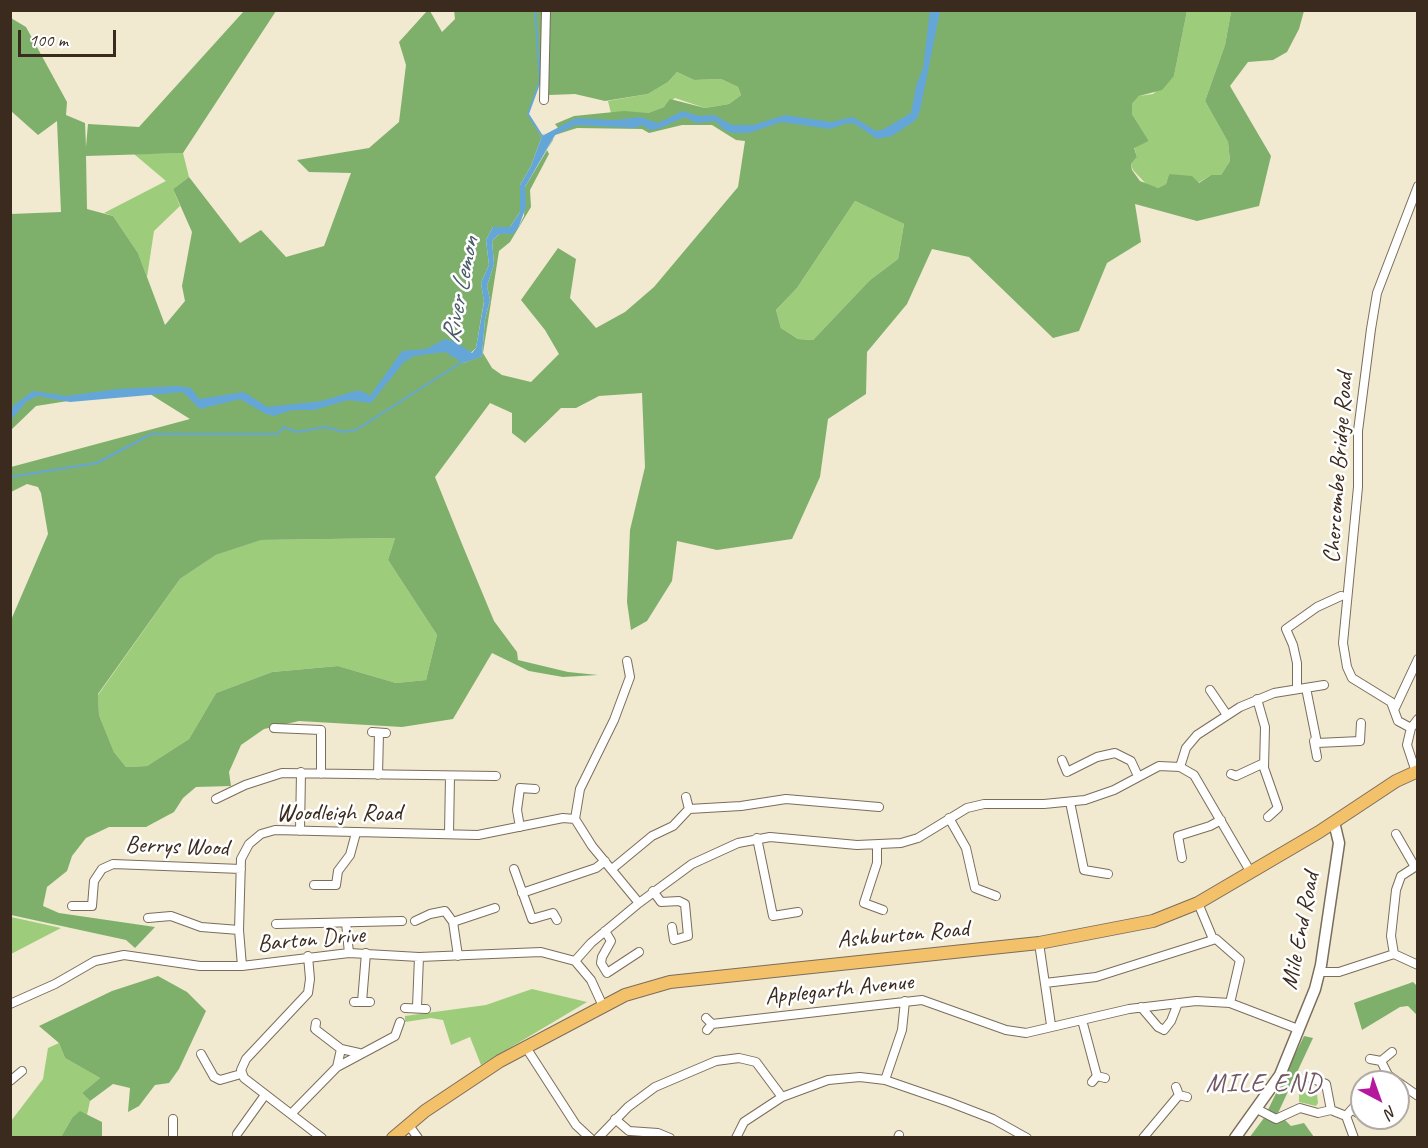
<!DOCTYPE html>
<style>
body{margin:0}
#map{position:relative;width:1428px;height:1148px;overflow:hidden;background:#f1e9d0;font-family:Caveat,sans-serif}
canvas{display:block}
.frame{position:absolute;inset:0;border:12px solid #3b2a1e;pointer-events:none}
.north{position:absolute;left:1350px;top:1070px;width:60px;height:60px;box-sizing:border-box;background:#fff;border:2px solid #b1aaa5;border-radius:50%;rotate:139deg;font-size:16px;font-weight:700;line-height:24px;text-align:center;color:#3b2a1e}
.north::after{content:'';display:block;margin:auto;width:21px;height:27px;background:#b5179e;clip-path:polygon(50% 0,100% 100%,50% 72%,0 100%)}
.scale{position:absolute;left:18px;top:30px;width:98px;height:27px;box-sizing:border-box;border:3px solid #3b2a1e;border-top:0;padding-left:8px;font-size:18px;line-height:21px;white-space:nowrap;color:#3b2a1e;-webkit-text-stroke:4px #fff;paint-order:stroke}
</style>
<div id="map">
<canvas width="1428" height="1148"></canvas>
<div class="frame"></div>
<div class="north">N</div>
<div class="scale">100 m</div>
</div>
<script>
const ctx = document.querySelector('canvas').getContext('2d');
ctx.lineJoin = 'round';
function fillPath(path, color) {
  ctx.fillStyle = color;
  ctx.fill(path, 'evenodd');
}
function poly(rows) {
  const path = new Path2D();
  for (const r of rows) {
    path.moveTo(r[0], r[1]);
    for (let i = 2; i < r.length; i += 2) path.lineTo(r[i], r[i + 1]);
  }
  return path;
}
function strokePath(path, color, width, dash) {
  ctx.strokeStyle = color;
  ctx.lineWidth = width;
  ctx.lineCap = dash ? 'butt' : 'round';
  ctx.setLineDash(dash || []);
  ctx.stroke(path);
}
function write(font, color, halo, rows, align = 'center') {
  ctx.font = font + ' Caveat,sans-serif';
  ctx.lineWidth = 5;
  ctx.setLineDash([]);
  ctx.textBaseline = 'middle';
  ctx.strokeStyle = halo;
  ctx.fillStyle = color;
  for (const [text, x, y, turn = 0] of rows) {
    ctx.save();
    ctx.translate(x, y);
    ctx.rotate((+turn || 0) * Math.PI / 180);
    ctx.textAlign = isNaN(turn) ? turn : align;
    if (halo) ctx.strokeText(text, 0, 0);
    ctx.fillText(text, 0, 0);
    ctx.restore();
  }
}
fillPath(poly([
 [1229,10,1231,12,1225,45,1205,101,1228,142,1230,161,1221,175,1211,175,1198,183,1169,174,1166,184,1158,188,1148,186,1133,170,1131,164,1137,157,1134,147,1149,141,1132,114,1132,104,1139,96,1153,94,1174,76,1187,11],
 [677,72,694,80,721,79,738,87,741,95,729,104,705,108,675,98,664,107,648,113,611,113,608,101,648,94,668,82],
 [183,153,189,177,173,189,180,206,154,231,147,277,138,253,113,216,104,213,166,181,134,154],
 [855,201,904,224,898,259,870,280,813,340,798,339,781,328,776,310,797,288],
 [395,538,388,560,437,635,426,680,396,683,338,666,272,672,216,693,189,739,147,766,126,767,114,752,99,715,98,695,180,579,216,555,260,540],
 [11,917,61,928,11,954],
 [532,989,587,1002,481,1065,470,1037,451,1045,443,1020,431,1018,405,1022,405,1016,486,1005],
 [59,1043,65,1058,100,1078,82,1093,90,1101,87,1115,72,1118,61,1137,11,1138,11,1121,43,1079,48,1048],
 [1304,1088,1317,1094,1318,1103,1316,1106,1299,1102,1299,1092]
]), '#9dcc7b');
fillPath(poly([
 [454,10,1187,11,1174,76,1162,90,1139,96,1132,104,1132,114,1149,141,1134,148,1137,157,1131,164,1132,170,1140,181,1158,188,1166,184,1169,174,1192,176,1199,183,1211,175,1221,175,1230,161,1228,142,1205,101,1225,45,1231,12,1229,11,1304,11,1299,29,1287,52,1273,60,1248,62,1230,86,1271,156,1259,206,1197,221,1135,204,1141,242,1107,263,1079,331,1053,338,969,257,932,249,907,304,867,352,866,394,828,419,820,477,792,539,717,550,677,541,672,581,647,621,631,630,627,602,630,530,645,467,642,393,599,396,576,408,561,408,525,443,512,433,512,413,490,403,435,477,462,544,494,621,517,652,518,660,568,672,598,675,563,677,529,671,492,653,453,719,402,727,299,721,264,729,241,745,229,772,231,786,196,787,183,798,174,812,146,827,109,827,86,838,72,856,67,871,47,887,43,906,59,913,155,927,135,948,126,940,11,915,11,620,48,534,41,493,38,487,27,484,11,492,11,467,190,419,150,394,100,396,36,406,11,430,11,214,61,212,57,121,38,135,11,111,11,18,26,27,67,102,66,115,85,123,86,147,88,124,139,127,244,11,276,11,183,153,86,156,87,209,113,216,138,253,165,325,185,301,182,286,192,232,173,189,189,177,240,243,261,230,286,257,324,246,351,173,309,172,297,160,369,148,399,122,406,65,399,42,427,11,430,11,442,32,455,19],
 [677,72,694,80,721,79,738,87,741,95,729,104,705,108,670,99,664,107,648,113,624,111,574,116,555,124,558,128,547,135,554,135,553,140,525,187,524,216,519,226,509,234,499,234,492,241,494,264,487,286,490,300,485,319,482,356,463,363,462,361,476,348,484,301,481,283,489,265,486,240,493,227,510,227,520,212,520,185,531,166,542,136,545,133,541,136,528,114,539,82,549,95,575,94,605,101,648,94,668,82],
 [682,125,712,125,736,140,745,141,738,187,654,287,625,312,596,328,570,298,576,259,558,248,521,300,545,330,559,354,531,382,502,375,492,368,483,353,499,251,510,242,531,207,530,190,549,154,547,150,555,135,577,128,642,129,649,133],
 [855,201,904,224,898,259,870,280,813,340,798,339,781,328,776,310,797,288],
 [395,538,388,560,437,635,426,680,396,683,338,666,272,672,216,693,189,739,147,766,126,767,114,752,99,715,98,694,180,579,216,555,261,540],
 [158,976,187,992,206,1011,179,1069,169,1083,155,1085,139,1106,128,1112,130,1088,113,1084,90,1101,82,1093,100,1078,65,1058,59,1043,39,1026,112,991],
 [1413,982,1417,986,1417,1015,1408,1006,1400,1007,1362,1030,1354,1003],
 [1304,1036,1313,1038,1278,1113,1291,1126,1304,1123,1314,1137,1249,1138,1264,1118],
 [80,1111,102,1122,102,1137,61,1137,72,1118]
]), '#7eb06b');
fillPath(poly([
 [930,10,940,11,920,111,916,120,892,136,877,139,855,124,848,123,830,129,781,122,749,133,734,133,726,131,715,121,696,123,685,117,658,129,650,130,642,125,635,128,576,125,555,135,525,187,526,207,519,226,513,234,499,234,492,241,494,264,487,286,490,300,485,319,482,356,478,358,463,363,445,352,414,356,404,362,371,403,348,400,314,410,292,410,274,416,266,414,240,399,200,409,183,392,70,402,37,396,26,402,11,420,11,410,14,405,33,391,66,396,117,389,178,386,191,388,199,399,244,392,267,407,322,401,355,391,362,391,370,396,402,351,426,349,445,339,456,342,472,353,476,348,484,302,481,283,489,265,486,240,493,227,510,227,520,212,520,185,531,166,542,136,576,118,615,120,640,117,658,123,683,111,699,116,714,115,732,125,753,125,785,115,831,122,853,117,876,131,884,129,911,113,916,86,923,68]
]), '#65a6d8');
strokePath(poly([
 [535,10,540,81,528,114,542,136],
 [10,477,97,463,151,434,277,434,284,427,297,432,325,427,344,432,356,430,462,362]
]), '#65a6d8', 2);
const minor = poly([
 [544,100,546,10],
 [1306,688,1317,743,1360,741,1361,723],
 [1297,689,1297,663,1293,645,1286,629,1317,607,1341,596],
 [1210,690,1227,715],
 [1257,699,1265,727,1264,768,1278,808,1268,817],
 [1395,708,1418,659],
 [274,728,321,730,321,774],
 [1411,728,1398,721,1391,702,1352,678,1347,667,1343,643,1358,487,1358,431,1371,329,1377,293,1418,186],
 [372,732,386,733],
 [1314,741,1317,757],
 [1062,760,1067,772,1097,757,1115,753,1131,761,1138,776],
 [1180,767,1186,748,1197,735,1240,707,1274,693,1324,685],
 [1416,772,1407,745,1411,728,1418,719],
 [1231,774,1236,776,1264,763],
 [378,775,379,733],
 [686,797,689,809],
 [216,799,245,785,282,773,496,776],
 [1070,802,1084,870,1108,874],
 [949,818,966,848,975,888,996,896],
 [520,827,517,810,520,788,535,789],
 [300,831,301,772],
 [449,834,450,776],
 [1396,834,1415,867],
 [757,838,773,916,798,912],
 [877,846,877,863,864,903,883,910],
 [1182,858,1178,836,1210,826,1221,820],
 [514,869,532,919,553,913,557,920],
 [612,869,652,836,673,826,689,809,741,806,786,799,879,807],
 [314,885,336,885,338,871,350,855,356,833],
 [653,891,661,902,679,901,685,904,688,936,674,940,672,927],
 [522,893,596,868,605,861],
 [639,903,692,864,738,843,770,837,857,845,901,843,918,838,967,808,984,804,1044,804,1085,800,1114,790,1159,766,1180,767,1194,775,1250,871],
 [1198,903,1213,939],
 [72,906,92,906,94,881,102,869,113,864,241,869],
 [148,918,171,916,201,927,239,930],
 [415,921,430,914,445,911,453,922,458,956],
 [453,922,495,908],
 [346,923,349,953],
 [276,924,402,921],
 [605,931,611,941,602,957,601,963,607,973,639,952],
 [1039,943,1051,1025],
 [1394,954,1391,936,1396,890,1401,876,1418,865],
 [308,956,310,979,308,993,246,1059,241,1070,244,1078,322,1138],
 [575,961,591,943,639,903,592,846,575,819,580,789,614,720,630,677,627,661],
 [242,966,239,930,241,859,249,844,261,834,275,830,478,835,563,818,575,819],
 [1324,972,1339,972,1394,954,1418,965],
 [1045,983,1096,977,1216,939,1240,960,1230,1003],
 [354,1002,370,1002],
 [362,1002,366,953],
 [10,1004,55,984,95,961,124,955,200,966,242,966,349,953,419,957,541,952,575,961,591,980,602,1004],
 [417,1007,419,957],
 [1141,1007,1158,1027,1164,1030,1171,1021,1178,1003],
 [405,1008,426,1009],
 [706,1018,712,1024,707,1030],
 [1082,1020,1097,1076],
 [316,1023,315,1029,341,1049,337,1067],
 [712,1024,922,1000,1006,1030,1026,1033,1129,1009,1196,1001,1230,1003,1298,1029],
 [525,1046,576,1125,590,1138],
 [341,1049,359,1053],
 [201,1054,214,1077,220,1080,241,1074],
 [1370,1059,1381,1061],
 [1388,1075,1381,1061,1392,1052],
 [1308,1077,1326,1084,1331,1110],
 [885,1080,902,1030,905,1001],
 [10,1081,22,1071],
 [1092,1082,1097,1076,1105,1078],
 [1377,1082,1388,1075,1398,1082],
 [1398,1082,1418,1096],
 [1176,1087,1179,1095,1187,1097],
 [1398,1099,1405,1088],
 [1257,1109,1276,1119,1300,1108,1318,1113,1331,1110,1346,1116],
 [1352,1110,1362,1115],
 [291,1114,337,1067,395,1036,400,1022],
 [1346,1116,1362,1098],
 [1346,1116,1354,1138],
 [615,1119,629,1131,658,1133,670,1138],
 [408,1124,418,1138],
 [237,1134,265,1095],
 [173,1138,173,1119],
 [598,1138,628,1107,655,1087,716,1061,739,1058,756,1062,782,1097],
 [736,1138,744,1122,782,1097,828,1080,860,1077,885,1080,949,1102,993,1119,1027,1138],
 [898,1138,899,1135],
 [1143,1138,1179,1095]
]);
const tertiary = poly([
 [1235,1138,1280,1075,1315,989,1321,965,1339,843,1334,822]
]);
const primary = poly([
 [393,1138,425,1111,500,1061,625,995,670,982,1039,943,1153,921,1198,903,1319,832,1396,781,1418,771]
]);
strokePath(minor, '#7b6d5c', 10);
strokePath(tertiary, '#7b6d5c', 13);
strokePath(primary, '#7b6d5c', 14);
strokePath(minor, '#fff', 8);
strokePath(tertiary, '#fff', 10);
strokePath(primary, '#f4c16b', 12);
write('24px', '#3b2a1e', '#fff', [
 ["Chercombe Bridge Road",1339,468,-86],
 ["Woodleigh Road",339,814],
 ["Berrys Wood",177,847,2],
 ["Mile End Road",1301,931,-79],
 ["Ashburton Road",903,935,-5],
 ["Barton Drive",311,940,-5],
 ["Applegarth Avenue",839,990,-6]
]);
write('italic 26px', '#4c5c68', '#fff', [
 ["River Lemon",461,290,-79]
]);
ctx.letterSpacing = '1.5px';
write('26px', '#735762', '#fff', [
 ["MILE END",1264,1084]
]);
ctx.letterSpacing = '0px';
</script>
